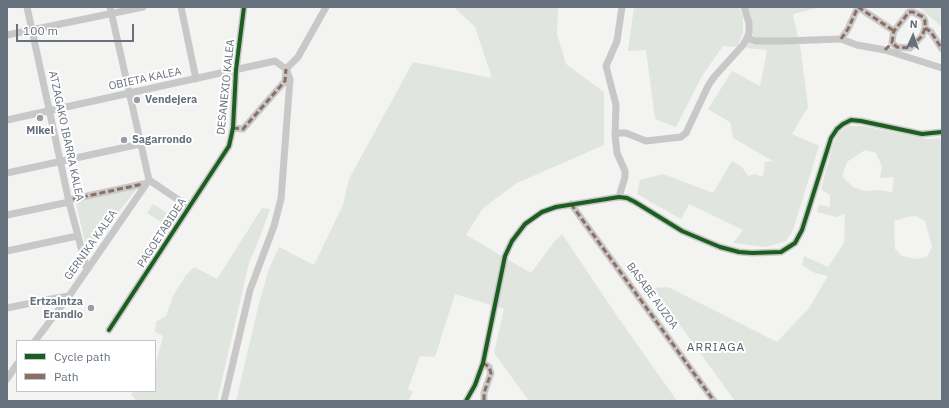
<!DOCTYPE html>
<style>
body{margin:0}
#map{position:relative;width:949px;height:408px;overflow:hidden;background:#f3f3f2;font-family:"IBM Plex Sans",sans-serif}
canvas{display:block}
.frame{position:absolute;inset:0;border:8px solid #67717e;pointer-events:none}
.legend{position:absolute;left:16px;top:340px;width:140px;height:52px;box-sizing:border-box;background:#fff;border:1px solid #c2c6cb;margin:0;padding:5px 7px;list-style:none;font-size:12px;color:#67717e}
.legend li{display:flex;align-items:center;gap:8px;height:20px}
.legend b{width:20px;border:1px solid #c2c6cb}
.north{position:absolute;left:893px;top:16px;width:40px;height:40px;-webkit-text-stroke:3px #fff;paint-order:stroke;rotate:3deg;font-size:11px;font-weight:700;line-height:16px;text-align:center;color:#67717e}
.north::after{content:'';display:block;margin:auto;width:14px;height:18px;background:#67717e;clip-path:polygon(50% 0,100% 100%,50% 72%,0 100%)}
.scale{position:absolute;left:16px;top:24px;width:118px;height:18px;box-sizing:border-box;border:2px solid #67717e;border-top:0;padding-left:5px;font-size:12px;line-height:14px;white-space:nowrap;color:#67717e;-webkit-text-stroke:3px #fff;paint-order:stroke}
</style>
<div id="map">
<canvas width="949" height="408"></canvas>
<div class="frame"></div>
<ul class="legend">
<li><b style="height:5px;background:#1b5e20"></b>Cycle path</li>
<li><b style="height:5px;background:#8d6e63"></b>Path</li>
</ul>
<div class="north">N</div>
<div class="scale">100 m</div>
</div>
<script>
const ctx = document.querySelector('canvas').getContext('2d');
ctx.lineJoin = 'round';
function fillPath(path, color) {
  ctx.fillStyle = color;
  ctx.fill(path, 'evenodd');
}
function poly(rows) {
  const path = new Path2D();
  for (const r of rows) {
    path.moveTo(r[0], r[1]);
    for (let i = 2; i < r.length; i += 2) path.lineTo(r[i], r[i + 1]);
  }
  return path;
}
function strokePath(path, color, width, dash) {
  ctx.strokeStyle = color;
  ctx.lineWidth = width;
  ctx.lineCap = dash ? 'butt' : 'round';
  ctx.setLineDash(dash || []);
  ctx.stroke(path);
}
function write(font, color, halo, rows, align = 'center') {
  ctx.font = font + ' "IBM Plex Sans",sans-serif';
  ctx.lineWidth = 4;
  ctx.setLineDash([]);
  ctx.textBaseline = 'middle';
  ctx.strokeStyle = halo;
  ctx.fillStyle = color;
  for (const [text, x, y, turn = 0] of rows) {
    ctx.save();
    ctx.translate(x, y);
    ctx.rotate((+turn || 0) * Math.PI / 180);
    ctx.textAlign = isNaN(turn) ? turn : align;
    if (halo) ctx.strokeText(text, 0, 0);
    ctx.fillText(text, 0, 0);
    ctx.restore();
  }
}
fillPath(poly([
 [454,7,558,7,557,34,566,64,604,92,604,145,517,183,483,208,466,235,531,273,554,242,562,234,615,313,677,401,529,401,494,353,504,309,455,294,435,357,420,356,408,389,413,392,408,401,236,401,259,303,269,269,279,247,314,265,343,205,349,179,413,62,492,78,475,27],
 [634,7,739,7,743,17,743,33,737,47,723,46,702,76,676,127,655,119,646,50,628,51],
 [747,7,821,7,793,14,801,52,808,107,792,134,819,146,793,230,786,241,766,247,733,243,743,230,689,204,681,219,637,194,640,180,663,174,713,193,732,161,742,167,748,176,755,174,763,177,765,162,773,161,733,138,730,122,708,109,732,71,760,86,767,50,746,48,753,35],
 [919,7,942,7,942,27],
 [848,126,862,126,928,139,940,138,942,149,942,401,735,401,653,288,668,287,777,342,809,308,828,276,815,273,802,265,804,256,828,267,844,243,845,214,836,217,817,212,819,205,830,207,830,195,821,189,833,145,838,134],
 [865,150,876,153,882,167,880,178,894,177,892,192,879,190,865,191,853,187,842,176,847,162],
 [916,216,925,221,932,247,927,257,915,259,902,256,895,249,894,221,907,217],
 [140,185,87,251,75,199],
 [153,204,167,213,161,222,147,213],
 [262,208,270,209,260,237,249,263,217,401,137,401,131,395,134,391,155,391,155,367,163,336,155,332,156,322,166,316,173,296,186,275,194,267,217,279]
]), '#e1e5e0');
strokePath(poly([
 [27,7,69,202,87,270],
 [110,7,149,180,189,207],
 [181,7,196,79],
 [858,7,848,29,841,39,857,45,885,50,942,68],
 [858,7,894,31],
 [909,12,913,12,923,17,925,21,925,28,922,36,910,48,897,47,892,43,893,35,894,31,909,12],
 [925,28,931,32,942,49],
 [7,35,143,7],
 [747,38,756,41,786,41,840,39],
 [286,69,298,57,326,7],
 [7,120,275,61,286,69],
 [233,128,243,129,285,81,286,72],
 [615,135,619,133,626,133,646,141,681,137,686,133,708,86,714,77,743,45,747,38,749,33,749,23,744,7],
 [7,173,140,144],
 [619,197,625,177,625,171,617,153,615,135,616,105,606,66,617,41,622,7],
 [73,199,143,184],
 [571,204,714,401],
 [7,215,69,202],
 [7,251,77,236],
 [7,308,56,298,69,296],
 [109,330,229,146,233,128,236,70,244,7],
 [35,341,69,296,149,180],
 [483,363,489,367,491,373,484,393,484,401],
 [7,379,17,364],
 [224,401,250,290,274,226,281,199,290,79,286,69],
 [466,401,475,385,483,363,505,256,512,241,525,224,542,212,556,207,619,197,627,198,635,202,682,231,720,247,739,252,752,253,781,252,795,243,802,230,831,138,837,129,843,124,851,120,861,121,922,134,942,132]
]), '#c8c8c9', 7);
strokePath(poly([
 [858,7,894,31],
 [909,12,913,12,923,17,925,21,925,28,922,36,910,48,897,47,892,43,893,35,894,31,909,12],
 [925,28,931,32,942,49],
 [841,39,848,29,858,7],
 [885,50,892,43],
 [233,128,243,129,285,81,286,69],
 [73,199,143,184],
 [571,204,714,401],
 [483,363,489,367,491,373,484,393,484,401]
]), '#8d6e63', 3, [6, 3]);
strokePath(poly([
 [109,330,229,146,233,128,236,70,244,7],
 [466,401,475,385,483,363,505,256,512,241,525,224,542,212,556,207,619,197,627,198,635,202,682,231,720,247,739,252,752,253,781,252,795,243,802,230,831,138,837,129,843,124,851,120,861,121,922,134,942,132]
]), '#1b5e20', 4);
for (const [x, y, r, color] of [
 [137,100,4,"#989ea7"],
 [40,118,4,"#989ea7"],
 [124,140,4,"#989ea7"],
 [91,308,4,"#989ea7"]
]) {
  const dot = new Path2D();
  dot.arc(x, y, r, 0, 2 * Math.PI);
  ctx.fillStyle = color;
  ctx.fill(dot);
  strokePath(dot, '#fff', 1.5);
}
write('11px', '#67717e', '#fff', [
 ["OBIETA KALEA",145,79,-12],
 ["DESANEXIO KALEA",226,87,-84],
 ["ATZAGAKO IBARRA KALEA",66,136,78],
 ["PAGOETABIDEA",162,233,-57],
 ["GERNIKA KALEA",91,245,-55],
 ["BASABE AUZOA",652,296,54]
]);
write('bold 11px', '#67717e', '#fff', [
 ["Vendejera",145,100],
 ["Mikel",40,131,"center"],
 ["Sagarrondo",132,140],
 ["Ertzaintza",83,302,"right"],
 ["Erandio",83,315,"right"]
], 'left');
ctx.letterSpacing = '1px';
write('12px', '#545b64', '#fff', [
 ["ARRIAGA",716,348]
]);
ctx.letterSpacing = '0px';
</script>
